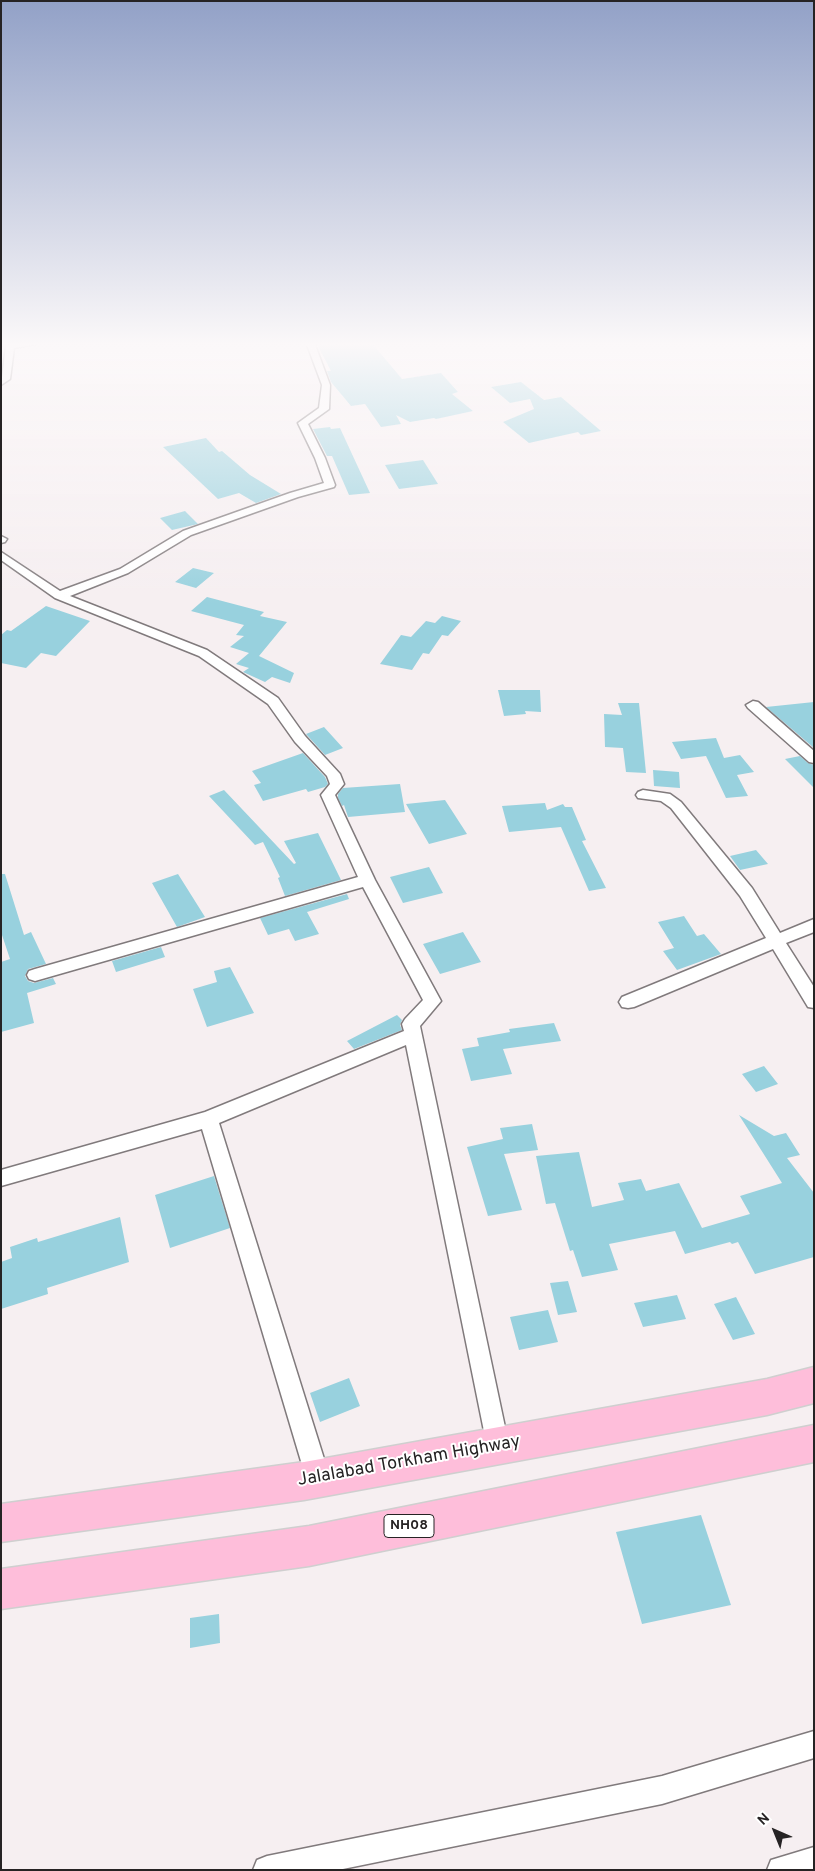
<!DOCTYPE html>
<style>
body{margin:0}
#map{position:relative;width:815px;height:1871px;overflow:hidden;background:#f6eff1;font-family:Overpass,sans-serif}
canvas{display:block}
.frame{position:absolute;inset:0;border:2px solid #262324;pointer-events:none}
.north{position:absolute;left:750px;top:1806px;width:50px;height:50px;-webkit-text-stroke:4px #fff;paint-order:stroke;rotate:316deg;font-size:14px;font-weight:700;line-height:20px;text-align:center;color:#262324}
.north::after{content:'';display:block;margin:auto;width:18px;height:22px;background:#262324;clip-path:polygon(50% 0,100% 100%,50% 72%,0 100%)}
</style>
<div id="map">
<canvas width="815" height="1871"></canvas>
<div class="frame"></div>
<div class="north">N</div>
</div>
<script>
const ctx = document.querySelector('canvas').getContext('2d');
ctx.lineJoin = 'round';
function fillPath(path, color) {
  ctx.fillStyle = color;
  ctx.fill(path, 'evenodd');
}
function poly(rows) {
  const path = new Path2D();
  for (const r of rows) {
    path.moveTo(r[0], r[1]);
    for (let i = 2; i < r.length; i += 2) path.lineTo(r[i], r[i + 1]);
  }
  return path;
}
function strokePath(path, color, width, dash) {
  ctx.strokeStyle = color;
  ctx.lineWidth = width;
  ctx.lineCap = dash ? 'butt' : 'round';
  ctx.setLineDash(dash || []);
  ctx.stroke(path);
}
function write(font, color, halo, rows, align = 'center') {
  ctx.font = font + ' Overpass,sans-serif';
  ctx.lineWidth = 4;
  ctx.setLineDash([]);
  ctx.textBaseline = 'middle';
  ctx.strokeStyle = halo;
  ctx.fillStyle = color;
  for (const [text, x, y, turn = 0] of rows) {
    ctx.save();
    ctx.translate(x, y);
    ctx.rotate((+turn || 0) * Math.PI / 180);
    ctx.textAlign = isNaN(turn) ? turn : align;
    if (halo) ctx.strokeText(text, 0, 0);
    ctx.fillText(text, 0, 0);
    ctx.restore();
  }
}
fillPath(poly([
 [316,342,371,342,402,379,441,373,458,392,452,394,473,411,436,419,434,418,410,422,396,415,401,424,381,427,365,404,351,406,331,382,327,371,331,371],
 [521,382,544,400,561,397,601,431,581,435,578,432,529,443,503,422,534,409,530,399,510,403,491,387],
 [330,427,331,429,340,428,370,493,349,495,332,456,327,456,313,429],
 [206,438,219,452,222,451,250,475,281,494,256,503,239,493,218,499,163,447],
 [423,460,438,484,399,489,385,465],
 [185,511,198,524,172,530,160,518],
 [193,568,214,573,196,588,175,582],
 [207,597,264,612,260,616,287,622,259,656,294,673,290,683,272,677,265,682,243,672,249,668,236,664,249,653,230,647,244,636,236,635,244,625,191,611],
 [46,606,90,621,56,656,41,653,26,668,1,663,1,635,7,630,11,631],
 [442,616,461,621,448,636,442,635,429,654,423,653,412,670,380,664,401,635,411,637,426,621,435,623],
 [498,690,540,690,541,712,525,711,526,714,504,716],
 [814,702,814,748,766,707],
 [618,703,639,703,646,773,626,772,623,748,605,747,604,714,622,715],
 [324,727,343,748,325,755,306,734],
 [716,738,724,758,740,755,754,772,737,775,748,796,726,798,706,756,681,759,672,742],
 [303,753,325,777,328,784,325,787,308,792,306,789,263,801,254,785,261,783,252,771],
 [800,756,808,763,814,765,814,788,785,759],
 [653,770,679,772,680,788,654,786],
 [400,784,405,812,348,817,344,805,342,806,338,798,338,794,343,788],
 [224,790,294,864,296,863,284,841,318,833,341,880,285,896,278,878,280,877,263,842,255,845,209,796],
 [445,800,467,834,429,844,406,804],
 [545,803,547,810,563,804,565,807,572,807,586,840,582,841,606,888,589,891,561,827,509,832,502,806],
 [756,850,768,864,740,870,730,856],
 [429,867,443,893,403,903,390,877],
 [1,874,5,874,24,935,31,932,46,964,28,969,25,976,28,981,34,983,53,978,56,984,27,993,34,1023,1,1032,1,962,10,959,1,932],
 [178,874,205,917,177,927,152,883],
 [347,894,349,899,307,912,319,934,295,941,289,929,268,935,260,918],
 [684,916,697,936,704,934,721,954,677,970,663,951,674,948,658,922],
 [463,932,481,962,440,974,423,944],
 [161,947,165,957,116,972,112,961],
 [230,967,254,1013,207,1027,193,989,217,982,214,971],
 [397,1015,402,1020,400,1025,402,1030,354,1049,347,1041],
 [554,1023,561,1041,503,1049,512,1074,471,1081,462,1049,479,1046,477,1038,510,1032,509,1029],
 [764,1066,778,1084,756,1092,742,1074],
 [739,1115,774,1136,786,1133,800,1155,787,1158,814,1193,814,1257,755,1274,738,1242,732,1244,730,1242,685,1254,675,1231,609,1244,618,1270,582,1277,573,1250,570,1251,555,1203,546,1204,536,1156,579,1152,592,1207,624,1200,618,1183,641,1179,646,1191,679,1183,702,1228,750,1214,740,1196,782,1183],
 [532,1124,538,1150,504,1154,522,1210,488,1216,467,1147,503,1139,500,1128],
 [214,1176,230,1228,170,1248,155,1195],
 [120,1217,129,1262,47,1288,48,1294,1,1309,1,1262,12,1258,10,1247,37,1238,38,1242],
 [568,1281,577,1312,558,1315,550,1283],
 [677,1295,686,1319,643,1327,634,1303],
 [736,1297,755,1334,733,1340,714,1304],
 [548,1310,558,1342,519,1350,510,1317],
 [349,1378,360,1406,320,1422,310,1393],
 [701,1515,731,1605,642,1624,616,1532],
 [219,1614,220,1643,190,1648,190,1618]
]), '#98d1de');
const minor = poly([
 [19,342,48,342,14,348,10,379,1,385,6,346,19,342],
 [306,342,314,342,330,385,329,409,308,424,325,458,335,485,334,487,298,497,191,535,128,573,70,596,207,650,278,698,305,736,340,774,344,784,335,795,375,880,441,1001,420,1026,509,1446,506,1454,498,1457,490,1454,487,1446,406,1045,219,1123,330,1478,326,1486,318,1490,310,1486,306,1478,202,1129,1,1186,1,1170,205,1112,404,1031,402,1024,405,1019,423,1000,363,887,35,981,29,979,27,975,29,971,35,969,358,877,321,795,330,784,327,776,295,742,268,704,199,656,55,598,1,560,1,552,60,591,120,569,183,531,290,493,324,483,315,458,298,423,319,408,322,385,306,342],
 [1,536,7,539,5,542,1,543,1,536],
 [753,701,758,702,814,751,814,763,809,762,748,708,746,705,753,701],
 [643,790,670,794,681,802,752,888,780,933,814,919,814,932,786,943,814,987,814,1008,808,1007,773,949,634,1007,628,1008,622,1007,619,1002,622,997,766,938,740,896,671,808,661,801,638,798,636,795,638,792,643,790],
 [814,1731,814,1758,662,1804,338,1870,253,1870,257,1860,267,1856,662,1776,814,1731],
 [814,1847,814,1870,767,1870,771,1860,814,1847]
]);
const trunk = poly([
 [814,1367,814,1403,767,1415,304,1500,1,1542,1,1504,304,1462,767,1379,814,1367],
 [814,1425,814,1462,309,1566,1,1609,1,1569,309,1526,814,1425]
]);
strokePath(minor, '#807a7c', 3);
strokePath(trunk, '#cfcfcf', 3);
fillPath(minor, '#fff');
fillPath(trunk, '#febeda');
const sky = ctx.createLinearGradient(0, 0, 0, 604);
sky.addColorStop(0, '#92a1c7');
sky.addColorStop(0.57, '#fbf8f9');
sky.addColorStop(1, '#fbf8f900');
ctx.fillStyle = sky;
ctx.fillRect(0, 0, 815, 604);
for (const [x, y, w] of [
 [409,1526,50]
]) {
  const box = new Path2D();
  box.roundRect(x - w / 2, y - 11.5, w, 23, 4);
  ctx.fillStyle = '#fff';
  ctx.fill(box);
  strokePath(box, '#262324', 1);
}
write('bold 14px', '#262324', null, [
 ["NH08",409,1526]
]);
write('18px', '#262324', '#fff', [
 ["Jalalabad Torkham Highway",409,1462,-10]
]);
</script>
